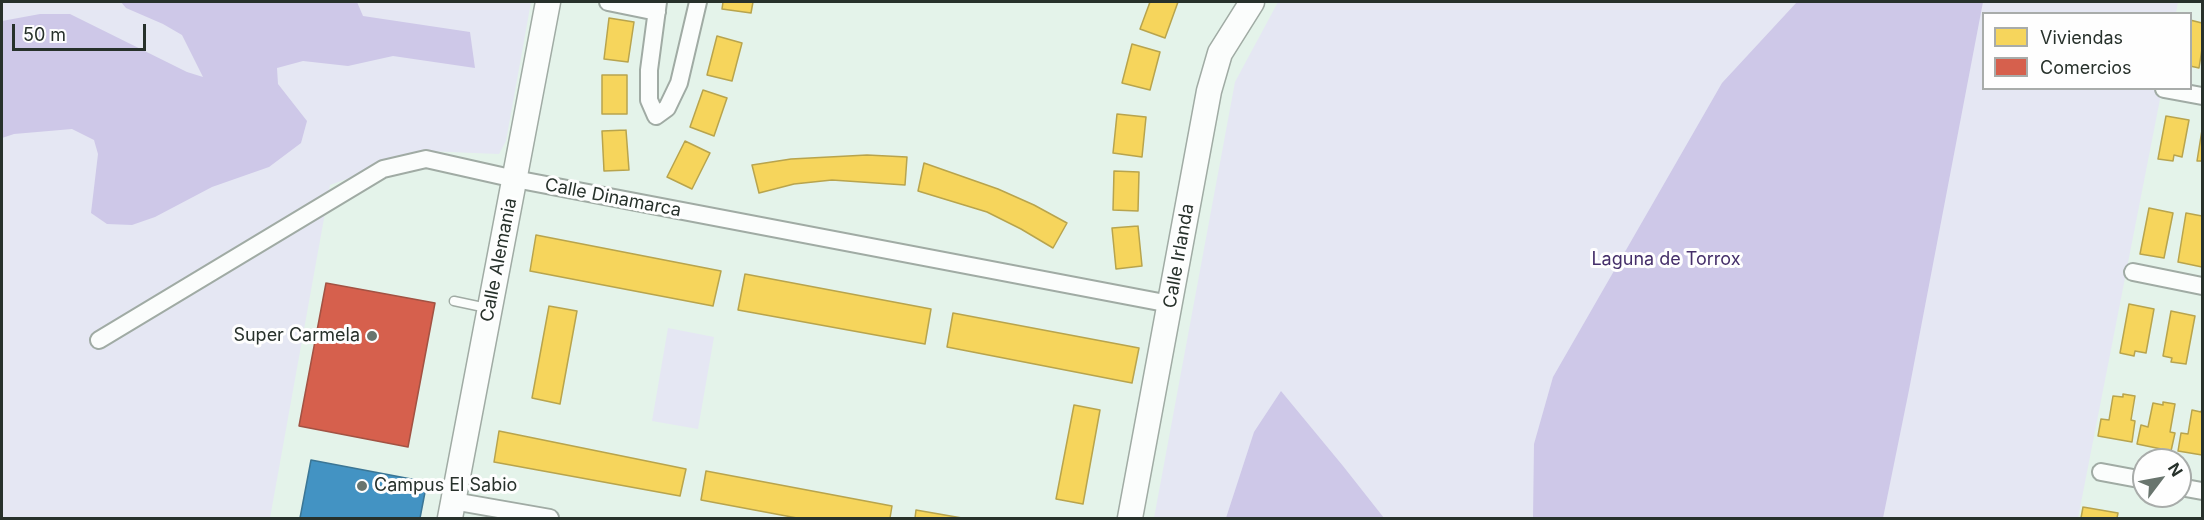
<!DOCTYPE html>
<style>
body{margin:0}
#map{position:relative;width:2204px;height:520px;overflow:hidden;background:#e4f3ea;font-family:Inter,sans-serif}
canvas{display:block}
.frame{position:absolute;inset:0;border:3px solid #27312b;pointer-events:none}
.legend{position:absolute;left:1982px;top:12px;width:210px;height:78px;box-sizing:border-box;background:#fefefe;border:2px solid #a8acaa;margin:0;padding:8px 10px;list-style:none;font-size:18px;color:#27312b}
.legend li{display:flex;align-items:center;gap:12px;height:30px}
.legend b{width:30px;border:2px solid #a8acaa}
.north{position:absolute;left:2132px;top:448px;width:60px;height:60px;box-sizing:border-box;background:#fefefe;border:2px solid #a8acaa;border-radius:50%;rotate:58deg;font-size:16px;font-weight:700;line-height:24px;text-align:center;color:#27312b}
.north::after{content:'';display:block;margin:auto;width:21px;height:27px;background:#69756e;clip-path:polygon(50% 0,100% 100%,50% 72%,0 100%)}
.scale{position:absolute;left:12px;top:24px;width:134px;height:27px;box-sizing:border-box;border:3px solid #27312b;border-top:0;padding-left:8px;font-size:18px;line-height:21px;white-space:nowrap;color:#27312b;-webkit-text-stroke:4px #fefefe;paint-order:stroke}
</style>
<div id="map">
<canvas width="2204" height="520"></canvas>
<div class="frame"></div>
<ul class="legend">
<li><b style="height:16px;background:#f6d55c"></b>Viviendas</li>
<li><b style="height:16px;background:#d6604d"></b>Comercios</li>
</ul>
<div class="north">N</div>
<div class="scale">50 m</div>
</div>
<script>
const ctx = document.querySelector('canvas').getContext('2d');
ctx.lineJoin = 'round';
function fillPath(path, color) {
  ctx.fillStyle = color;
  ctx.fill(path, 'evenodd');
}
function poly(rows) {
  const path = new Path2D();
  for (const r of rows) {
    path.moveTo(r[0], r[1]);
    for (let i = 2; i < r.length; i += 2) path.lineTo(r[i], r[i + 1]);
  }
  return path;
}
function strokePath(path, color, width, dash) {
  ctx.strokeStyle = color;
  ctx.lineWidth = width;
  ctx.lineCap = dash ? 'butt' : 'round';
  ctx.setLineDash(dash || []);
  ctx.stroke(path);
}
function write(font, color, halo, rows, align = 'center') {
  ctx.font = font + ' Inter,sans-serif';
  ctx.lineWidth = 6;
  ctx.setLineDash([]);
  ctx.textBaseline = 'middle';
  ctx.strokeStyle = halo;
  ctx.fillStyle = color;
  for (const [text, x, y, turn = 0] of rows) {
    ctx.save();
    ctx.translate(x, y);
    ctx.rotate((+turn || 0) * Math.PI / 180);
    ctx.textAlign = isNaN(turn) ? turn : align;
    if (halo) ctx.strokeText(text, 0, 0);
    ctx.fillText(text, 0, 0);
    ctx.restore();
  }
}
fillPath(poly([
 [2,2,531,2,506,141,499,154,425,151,330,185,270,518,2,518],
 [1278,2,2178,2,2176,13,1984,14,1984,88,2162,89,2078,518,1154,518,1235,82],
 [668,328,714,337,698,429,652,421]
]), '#e5e7f3');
fillPath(poly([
 [121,2,357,2,363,16,470,32,475,68,393,56,348,66,303,61,277,68,278,84,307,121,301,143,269,167,212,187,155,217,132,225,107,224,91,213,98,154,94,140,72,129,14,134,2,138,2,21,40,14,70,14,187,72,203,77,182,35,163,24,126,8],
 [1797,2,1983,2,1909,390,1883,518,1533,518,1534,444,1553,377,1722,83],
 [1281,391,1343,466,1384,518,1226,518,1254,432]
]), '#cec8e8');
const homes = poly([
 [723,2,753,2,751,13,722,9,723,2],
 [1150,2,1178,2,1165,38,1140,29,1150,2],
 [609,18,634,22,628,62,604,59,609,18],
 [2190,20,2202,23,2202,49,2199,68,2190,66,2190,20],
 [717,36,742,43,732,81,707,75,717,36],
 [1132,44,1160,52,1150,90,1122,83,1132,44],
 [602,75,627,75,627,114,602,114,602,75],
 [703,90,727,98,714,136,690,127,703,90],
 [1117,114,1146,117,1142,157,1113,153,1117,114],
 [2166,116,2189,120,2182,157,2174,155,2173,161,2158,159,2166,116],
 [626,130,629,170,604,171,602,131,626,130],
 [2202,130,2202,161,2197,161,2202,130],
 [685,141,710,153,692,189,667,177,685,141],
 [867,155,907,157,905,185,832,180,794,184,759,193,752,165,791,159,867,155],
 [924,163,998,189,1034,205,1067,223,1053,248,1021,229,987,212,918,191,924,163],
 [1114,171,1139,172,1138,211,1113,210,1114,171],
 [2149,208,2173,213,2164,258,2140,254,2149,208],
 [2186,213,2202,216,2202,267,2178,262,2186,213],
 [1138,226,1142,266,1116,269,1112,228,1138,226],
 [536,235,721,271,713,306,530,271,536,235],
 [745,274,931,309,925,344,738,310,745,274],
 [2129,304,2154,309,2146,353,2135,351,2134,356,2120,353,2129,304],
 [549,306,577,311,560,404,532,398,549,306],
 [2171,311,2195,316,2186,364,2171,362,2172,358,2163,356,2171,311],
 [953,313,1139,348,1132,383,947,347,953,313],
 [2123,394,2135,396,2131,420,2135,421,2132,442,2098,436,2101,419,2109,420,2113,396,2123,397,2123,394],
 [2163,402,2175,404,2170,432,2175,433,2171,451,2137,444,2141,425,2148,427,2153,403,2163,405,2163,402],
 [1074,405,1100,410,1083,504,1056,499,1074,405],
 [2202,409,2202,455,2178,451,2181,433,2188,434,2192,410,2201,412,2202,409],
 [499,431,686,469,680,496,494,462,499,431],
 [706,471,892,506,890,518,797,518,701,500,706,471],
 [2083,507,2118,513,2117,518,2081,518,2083,507],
 [916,510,962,518,915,518,916,510]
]);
fillPath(homes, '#f6d55c');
strokePath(homes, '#b8a44d', 1.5);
const shops = poly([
 [326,283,435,303,408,447,299,426,326,283]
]);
fillPath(shops, '#d6604d');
strokePath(shops, '#a25243', 1.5);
const schools = poly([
 [311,460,427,482,420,518,300,518,311,460]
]);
fillPath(schools, '#4393c3');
strokePath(schools, '#3b7695', 1.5);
const lane = poly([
 [454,301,487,308]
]);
const street = poly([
 [608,2,657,12],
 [658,2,649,70,649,100,656,116,667,108,679,83,698,2],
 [2164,89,2202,96],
 [2133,272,2202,286],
 [99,340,383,169,426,159,515,179,1170,304],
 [2101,472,2144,480],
 [2180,487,2202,491],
 [453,501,550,518]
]);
const secondary = poly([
 [450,518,548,2],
 [1130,518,1209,91,1220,53,1252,2]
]);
strokePath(lane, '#a0aba4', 11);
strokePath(street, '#a0aba4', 20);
strokePath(secondary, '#a0aba4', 27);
strokePath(lane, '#fbfdfc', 8);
strokePath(street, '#fbfdfc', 16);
strokePath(secondary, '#fbfdfc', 24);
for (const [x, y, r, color] of [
 [372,336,6,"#69756e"],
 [362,486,6,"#69756e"]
]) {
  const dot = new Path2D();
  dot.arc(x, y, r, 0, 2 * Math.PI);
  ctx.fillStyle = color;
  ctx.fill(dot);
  strokePath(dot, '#fefefe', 2);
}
write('18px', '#27312b', '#fefefe', [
 ["Calle Dinamarca",613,198,11],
 ["Calle Irlanda",1179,256,-80],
 ["Calle Alemania",499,260,-79]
]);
write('18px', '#442e69', '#fefefe', [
 ["Laguna de Torrox",1666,260]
]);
write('18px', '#27312b', '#fefefe', [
 ["Super Carmela",360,336],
 ["Campus El Sabio",374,486,"left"]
], 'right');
</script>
